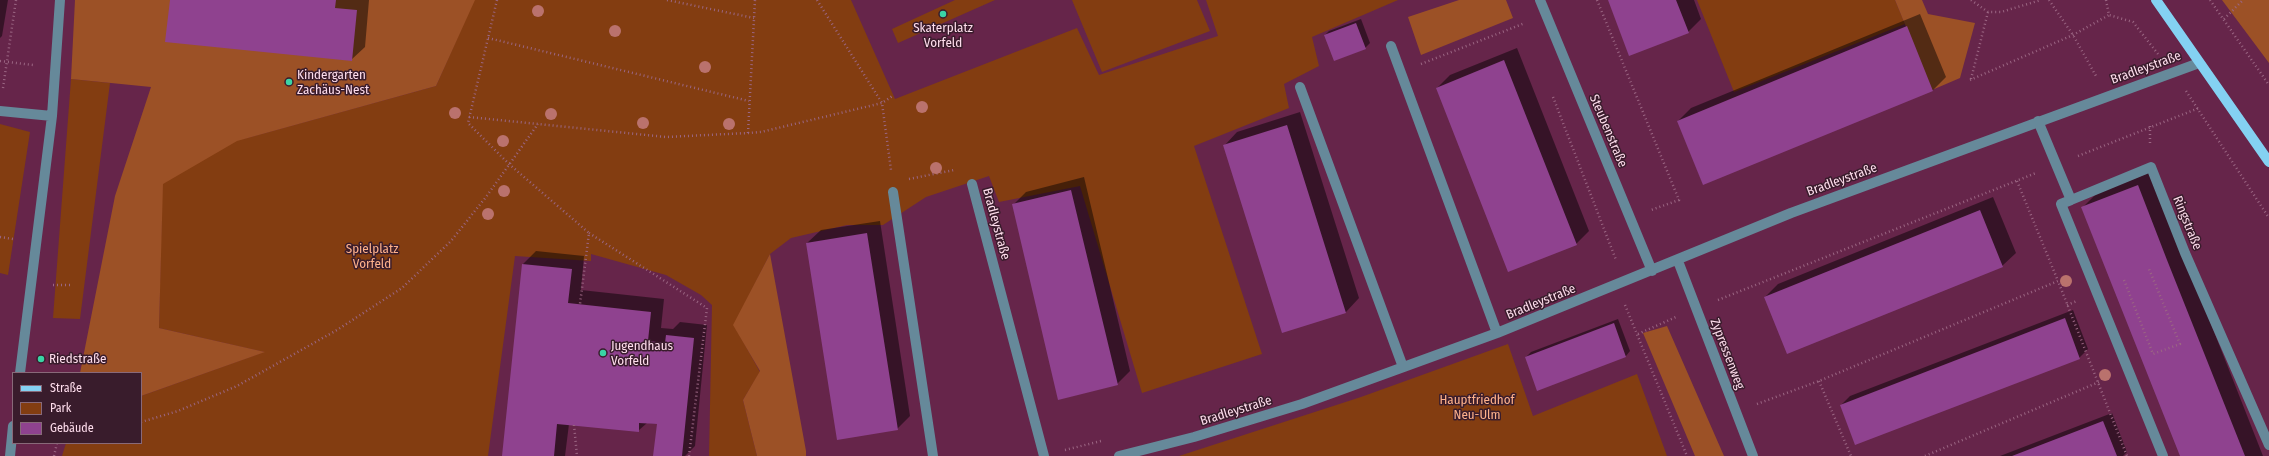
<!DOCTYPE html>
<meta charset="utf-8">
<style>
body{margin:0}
#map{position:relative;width:2269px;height:456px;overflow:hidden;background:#66254a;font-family:"Fira Sans Condensed",sans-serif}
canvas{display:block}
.legend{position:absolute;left:12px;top:372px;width:130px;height:72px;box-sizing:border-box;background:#391c2c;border:1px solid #886979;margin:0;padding:5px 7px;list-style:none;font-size:12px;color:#feddec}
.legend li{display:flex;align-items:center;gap:8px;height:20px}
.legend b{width:20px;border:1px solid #886979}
</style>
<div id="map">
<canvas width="2269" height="456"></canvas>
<ul class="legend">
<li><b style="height:5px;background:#84d1f2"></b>Straße</li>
<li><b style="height:11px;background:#833d11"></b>Park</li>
<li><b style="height:11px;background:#8f428f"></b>Gebäude</li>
</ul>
</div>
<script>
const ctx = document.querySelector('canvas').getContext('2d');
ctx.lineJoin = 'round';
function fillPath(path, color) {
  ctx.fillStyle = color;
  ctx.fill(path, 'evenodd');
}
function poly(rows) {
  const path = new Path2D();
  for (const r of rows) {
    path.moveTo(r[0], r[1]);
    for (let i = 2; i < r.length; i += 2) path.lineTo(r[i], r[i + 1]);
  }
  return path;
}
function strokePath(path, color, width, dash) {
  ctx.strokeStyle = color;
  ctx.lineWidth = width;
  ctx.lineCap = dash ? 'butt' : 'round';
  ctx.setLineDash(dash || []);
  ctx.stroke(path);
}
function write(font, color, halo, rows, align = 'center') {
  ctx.font = font + ' "Fira Sans Condensed",sans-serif';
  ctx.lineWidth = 3;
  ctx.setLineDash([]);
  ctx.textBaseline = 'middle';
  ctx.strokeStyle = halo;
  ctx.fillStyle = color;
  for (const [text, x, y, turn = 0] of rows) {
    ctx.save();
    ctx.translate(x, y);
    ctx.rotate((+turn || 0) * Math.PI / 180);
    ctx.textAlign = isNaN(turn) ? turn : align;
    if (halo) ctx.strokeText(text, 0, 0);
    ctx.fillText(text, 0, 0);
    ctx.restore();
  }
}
fillPath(poly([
 [474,0,851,0,895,99,1077,28,1099,75,1218,36,1206,0,1398,0,1312,37,1319,66,1284,84,1289,108,1194,146,1262,354,1142,393,1080,186,999,202,989,176,926,197,883,225,847,225,791,238,770,254,734,325,760,372,743,400,757,456,709,456,712,305,701,295,666,275,591,254,591,261,515,256,488,456,62,456,66,443,141,443,141,396,264,352,159,328,163,151,247,138,436,86],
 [955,0,995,0,898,43,892,29],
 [1072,0,1197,0,1210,31,1102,72],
 [1697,0,1895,0,1905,24,1734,92],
 [71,79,110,83,80,319,53,318],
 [0,124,30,132,8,275,0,273],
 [1508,344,1533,416,1637,374,1667,456,1179,456,1361,397]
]), '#833d11');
fillPath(poly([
 [75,0,475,0,436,86,237,141,163,184,159,328,265,352,141,396,141,373,80,373,115,196,151,87,71,79],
 [1459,0,1506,0,1513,18,1421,55,1408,17],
 [1895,0,1922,0,1928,14,1975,23,1960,78,1932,90],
 [2222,0,2269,0,2269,63],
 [770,254,806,451,806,456,757,456,743,400,760,371,733,325],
 [1667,326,1724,456,1695,456,1643,333]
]), '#9c5126');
fillPath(poly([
 [0,0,8,0,2,36,0,38],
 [171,0,369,0,365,47,351,60],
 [1609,0,1694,0,1701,19,1688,32],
 [1920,14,1946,77,1933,90,1703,184,1678,121,1691,108],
 [1361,19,1370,43,1365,48,1325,35,1329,31],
 [1517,48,1589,231,1576,244,1437,88,1450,75],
 [1300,112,1359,298,1346,312,1283,332,1224,146,1237,132],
 [2151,172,2263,456,2181,456,2082,208,2096,194],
 [1084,177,1130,371,1117,384,1013,205,1026,192],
 [1993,197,2016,253,2002,266,1765,297,1778,284],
 [880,221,910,416,897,429,807,243,821,230],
 [536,251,584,256,581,290,664,299,661,328,673,329,680,322,707,325,695,446,685,456,654,456,658,424,647,423,638,431,569,424,565,456,503,456,523,264],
 [2073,310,2088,349,2079,358,1841,405,1850,396],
 [1618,319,1630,351,1626,356,1538,389,1526,357,1531,352],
 [2112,413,2127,452,2123,456,2000,456]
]), '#0007');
fillPath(poly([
 [170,0,336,0,335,8,357,10,352,61,165,42],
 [1608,0,1676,0,1689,33,1629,56],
 [1356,23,1366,49,1334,61,1324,35],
 [1907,26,1933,91,1703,185,1677,121],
 [1504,60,1577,245,1508,272,1436,88],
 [1287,125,1346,313,1282,333,1223,145],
 [2138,185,2167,260,2245,456,2180,456,2112,285,2081,207],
 [1071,190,1118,385,1058,400,1012,204],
 [1980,210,2003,267,1787,354,1764,297],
 [867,233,898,430,837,440,806,243],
 [522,264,572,269,568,303,651,312,648,341,665,343,666,335,694,338,682,456,653,456,657,424,639,423,639,432,557,424,554,456,502,456],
 [2065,318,2080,359,1855,445,1840,405],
 [1614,323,1626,357,1537,391,1525,357],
 [2103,421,2117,456,2012,456]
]), '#8f428f');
strokePath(poly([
 [497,0,468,123,509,164,589,233,580,304],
 [667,0,754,18],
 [817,0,882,103,891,170],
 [1597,0,1679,200,1651,210],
 [1971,0,1988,12,2001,12,2041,0],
 [2049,0,2073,35,2096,76],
 [2106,0,2109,15,2133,22,2158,54],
 [2210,0,2269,85],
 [2224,19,2243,0],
 [488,38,749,101],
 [0,61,33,65],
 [1421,64,1525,23],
 [1971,79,1988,12],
 [1970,80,2073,35,2109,15],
 [3,88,16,0],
 [2186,91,2269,218],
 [1553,97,1616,260],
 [469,117,666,137,748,133,761,132,882,103,894,95],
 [2150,126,2150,145],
 [748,133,755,0],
 [2078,156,2199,108],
 [909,179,954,170],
 [2017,181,2058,281],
 [589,233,707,308,689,456],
 [0,237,13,239],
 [2124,280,2153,354,2180,344,2149,269],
 [53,285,72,285],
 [1718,300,2036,173],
 [1625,305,1687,456],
 [2067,305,2077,301],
 [1638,334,1676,317],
 [1819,381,1851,456],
 [1757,404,1819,381,2058,281,2127,456],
 [141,422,178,411,237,386,337,330,402,288,451,241,486,197,538,124],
 [574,425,577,456],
 [1065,450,1101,441],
 [54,456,57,443],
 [1925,456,2099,382]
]), '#9b6683', 2.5, [1, 3]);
strokePath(poly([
 [1540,0,1652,271],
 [1391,46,1497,333],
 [1300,87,1403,367],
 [0,111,52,116],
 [2038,121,2071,200,2151,167,2185,253,2269,445],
 [972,184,1044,456],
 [893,192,933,456],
 [2071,200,2061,204,2163,456],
 [1678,261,1753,456],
 [20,373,52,116,60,0],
 [10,456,13,426],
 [1119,456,1194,437,1302,404,1497,333,1791,213,2199,63]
]), '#66899a', 10);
strokePath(poly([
 [2156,0,2269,162]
]), '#84d1f2', 10);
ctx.fillStyle = '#ba726d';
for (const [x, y] of [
 [538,11],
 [615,31],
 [705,67],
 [922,107],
 [455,113],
 [551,114],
 [643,123],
 [729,124],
 [503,141],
 [936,168],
 [504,191],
 [488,214],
 [2066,281],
 [2105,375]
]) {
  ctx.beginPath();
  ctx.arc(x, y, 6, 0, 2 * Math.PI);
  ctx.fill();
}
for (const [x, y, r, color] of [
 [943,14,4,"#3ad4a5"],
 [289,82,4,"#3ad4a5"],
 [603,353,4,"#3ad4a5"],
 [41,359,4,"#3ad4a5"]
]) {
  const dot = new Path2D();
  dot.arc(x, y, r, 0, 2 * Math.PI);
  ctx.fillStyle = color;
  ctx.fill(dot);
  strokePath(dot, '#391c2c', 1.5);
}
write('13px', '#feddec', '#391c2c', [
 ["Skaterplatz",943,28,"center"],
 ["Vorfeld",943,43,"center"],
 ["Kindergarten",297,75],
 ["Zachäus-Nest",297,90],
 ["Jugendhaus",611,346],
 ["Vorfeld",611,361],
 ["Riedstraße",49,359]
], 'left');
write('13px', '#feddec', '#391c2c', [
 ["Bradleystraße",2146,68,-20],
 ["Steubenstraße",1608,131,67],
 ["Bradleystraße",1842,180,-20],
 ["Ringstraße",2187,223,68],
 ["Bradleystraße",996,224,75],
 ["Bradleystraße",1541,302,-22],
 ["Zypressenweg",1727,354,69],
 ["Bradleystraße",1236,411,-17]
]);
write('13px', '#feb18a', '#391c2c', [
 ["Spielplatz",372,249],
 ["Vorfeld",372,264],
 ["Hauptfriedhof",1477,400],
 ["Neu-Ulm",1477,415]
]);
</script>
